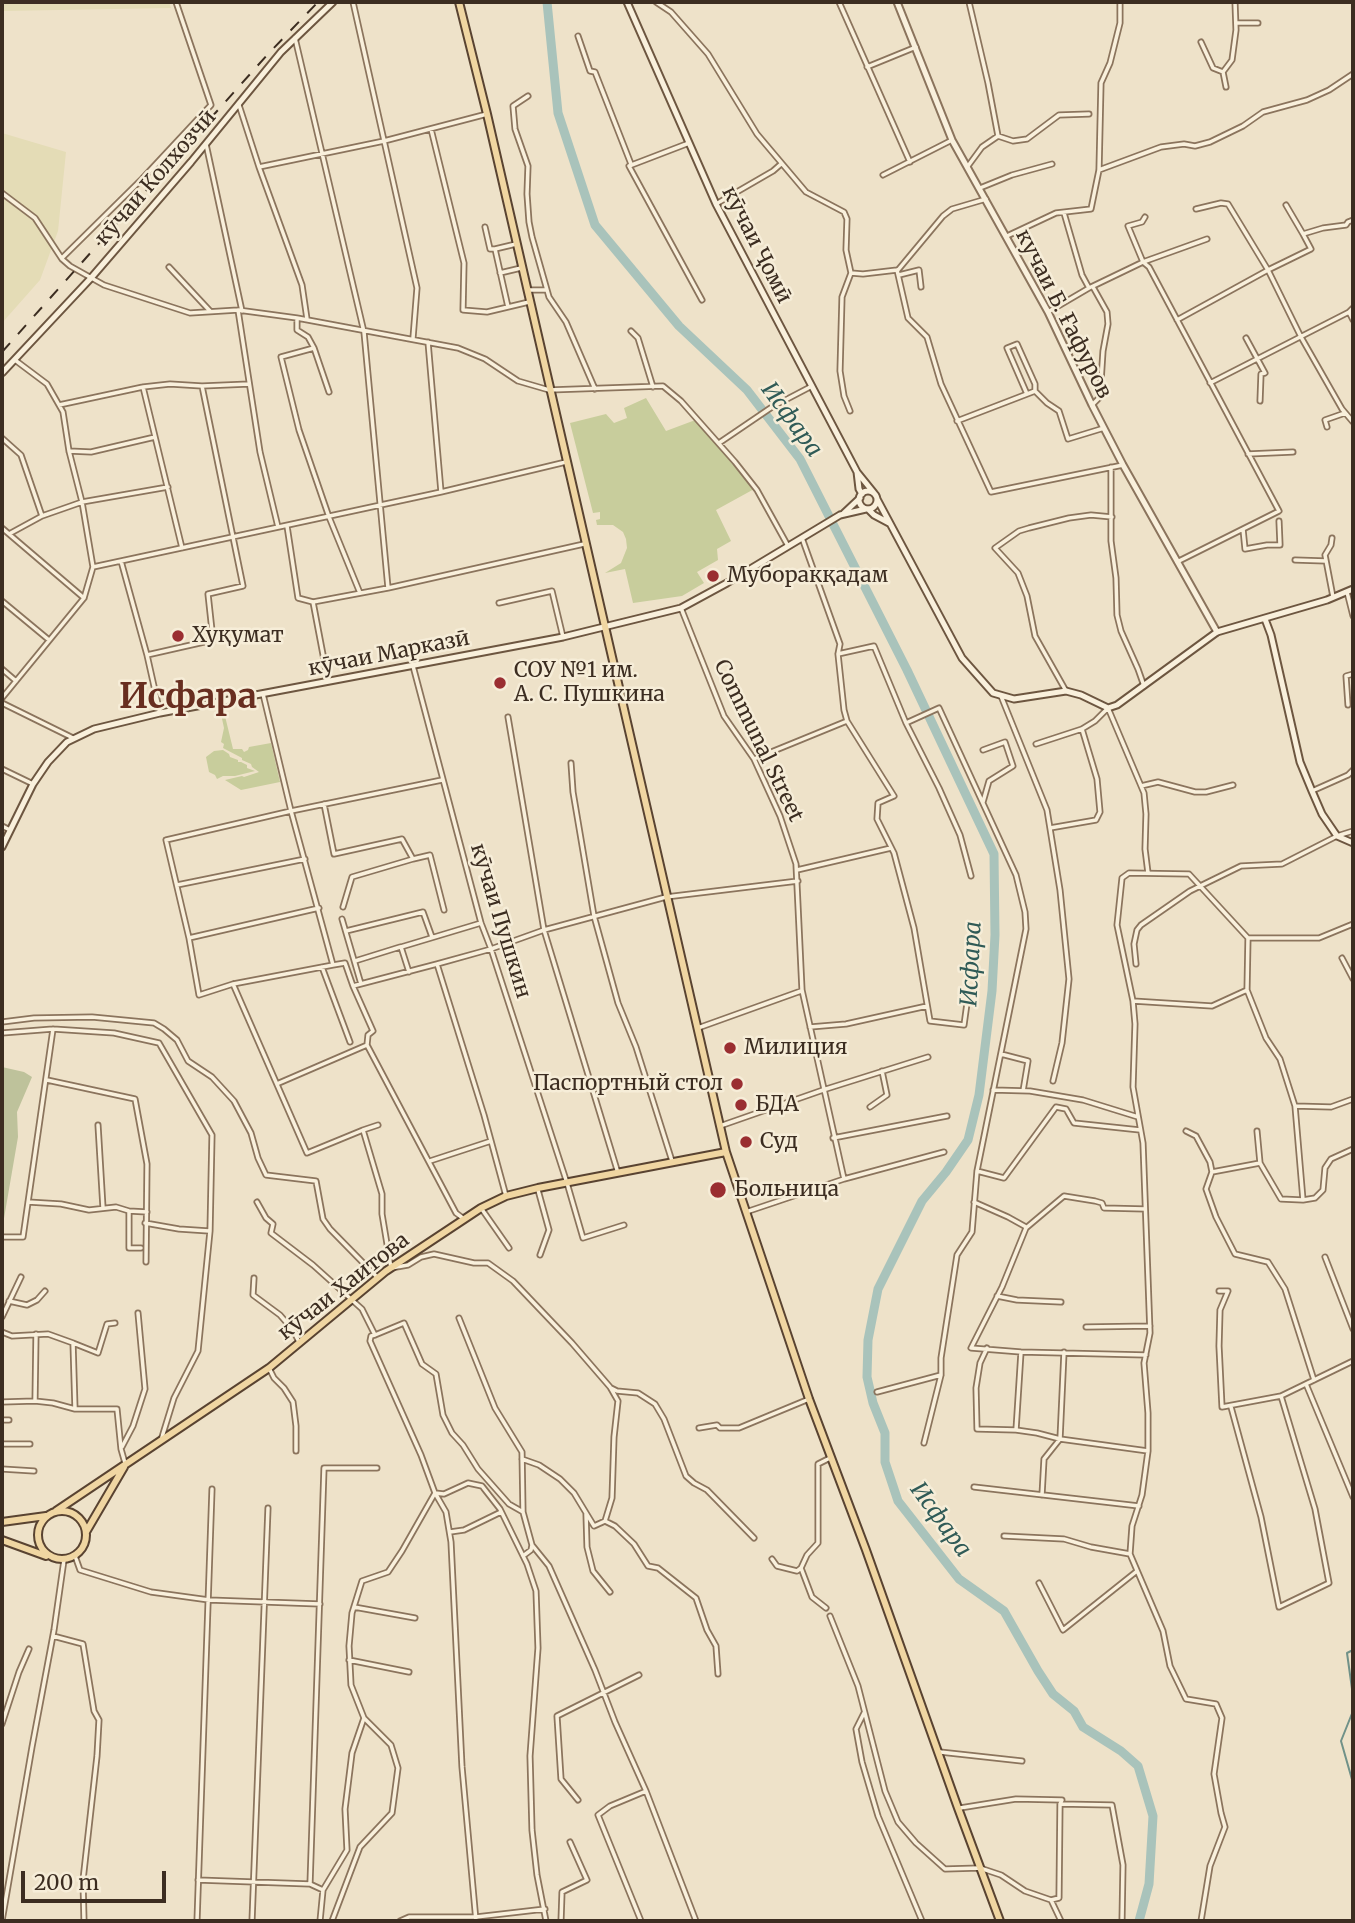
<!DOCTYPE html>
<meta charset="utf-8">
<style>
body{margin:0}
#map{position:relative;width:1355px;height:1923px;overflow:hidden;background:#eee2c9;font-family:Merriweather,serif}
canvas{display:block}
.frame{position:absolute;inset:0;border:4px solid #3c2d21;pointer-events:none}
.scale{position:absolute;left:21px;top:1871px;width:145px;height:32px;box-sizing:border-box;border:4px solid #3c2d21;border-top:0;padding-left:9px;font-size:21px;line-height:24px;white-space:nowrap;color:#3c2d21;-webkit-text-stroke:5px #f6edd8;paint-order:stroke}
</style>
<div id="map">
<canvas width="1355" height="1923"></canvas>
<div class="frame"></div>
<div class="scale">200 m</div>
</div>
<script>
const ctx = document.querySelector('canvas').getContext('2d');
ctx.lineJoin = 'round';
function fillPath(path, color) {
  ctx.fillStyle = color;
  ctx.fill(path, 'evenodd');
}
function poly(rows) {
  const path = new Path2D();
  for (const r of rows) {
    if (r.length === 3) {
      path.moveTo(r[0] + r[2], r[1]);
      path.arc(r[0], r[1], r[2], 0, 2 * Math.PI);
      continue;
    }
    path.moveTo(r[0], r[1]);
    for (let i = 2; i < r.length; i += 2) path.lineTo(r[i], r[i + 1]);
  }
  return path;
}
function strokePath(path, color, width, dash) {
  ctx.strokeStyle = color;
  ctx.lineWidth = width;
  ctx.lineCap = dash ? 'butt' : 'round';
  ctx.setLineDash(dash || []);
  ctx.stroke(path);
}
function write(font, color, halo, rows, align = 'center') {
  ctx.font = font + ' Merriweather,serif';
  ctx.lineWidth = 5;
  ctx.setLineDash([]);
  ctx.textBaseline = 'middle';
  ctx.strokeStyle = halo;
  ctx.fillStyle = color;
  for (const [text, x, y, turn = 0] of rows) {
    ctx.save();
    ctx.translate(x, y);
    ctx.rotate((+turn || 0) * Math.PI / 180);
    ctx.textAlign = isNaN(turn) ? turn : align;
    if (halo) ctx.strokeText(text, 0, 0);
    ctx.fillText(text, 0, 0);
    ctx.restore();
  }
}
fillPath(poly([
 [2,2,169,2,171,8,2,11],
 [2,133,66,152,58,231,40,280,2,323]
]), '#e4dcb6');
fillPath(poly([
 [646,398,666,431,698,419,756,488,716,510,731,541,717,549,718,560,697,572,704,583,682,596,633,603,625,569,605,573,621,563,627,548,626,539,623,532,613,525,597,525,596,520,600,519,600,512,593,513,570,423,606,414,614,423,627,418,624,408],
 [224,712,233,749,242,749,244,752,248,750,249,747,271,743,280,782,241,790,225,780,242,776,244,777,259,772,252,767,251,764,242,760,242,758,223,748,224,744,221,742,224,728,221,714],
 [223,750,229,754,230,757,238,760,238,762,241,762,247,765,247,768,255,771,235,776,223,776,217,779,215,775,209,772,206,757,214,751]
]), '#c8cd9c');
fillPath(poly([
 [2,1067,24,1072,32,1077,17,1112,18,1137,2,1230]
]), '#bec29b');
strokePath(poly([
 [1353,1650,1347,1653,1353,1696],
 [1353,1711,1341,1741,1353,1783],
 [1352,1921,1353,1904]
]), '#709188', 2);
strokePath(poly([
 [547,2,558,113,595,225,679,326,747,390,800,459,907,670,994,854,995,935,992,991,979,1095,968,1140,946,1172,922,1201,878,1289,868,1340,867,1377,873,1403,885,1433,885,1462,898,1501,959,1579,1004,1611,1038,1671,1053,1694,1074,1711,1083,1727,1121,1751,1138,1766,1153,1816,1149,1884,1139,1921]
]), '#a9c3bb', 9);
const minor = poly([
 [353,2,417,288,413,338],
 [656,2,671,12,708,54,757,134,806,192,844,212,847,219,846,250,851,273,863,274,897,270],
 [839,2,910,162],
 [969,2,988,83,998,136],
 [1236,23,1258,23],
 [578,36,590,71,595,72,631,164],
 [295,38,364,332,388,588],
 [1201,42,1213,68,1223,72],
 [867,67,916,47],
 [1226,87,1223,72,1232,60,1236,30,1235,2],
 [528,96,513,106,515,129,528,166,527,194,529,222,532,237,549,297,566,322,595,389],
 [239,105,259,167,302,285,307,319],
 [431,129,464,263,463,310,487,312,529,302],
 [689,143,629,166,702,300],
 [206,144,242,311],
 [968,166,982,147,998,136,1013,141,1027,139,1059,115,1089,114],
 [259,167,384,141,487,114],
 [1099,170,1161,147,1184,144,1195,146,1210,142,1243,126,1263,112,1307,100,1329,90,1353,74],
 [883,175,952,140],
 [980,188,1012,175,1052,164],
 [2,193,35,218,62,259,70,266,104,285,190,313,238,310,297,318,458,348,485,359,518,381,549,390,663,386,681,401,735,462,757,490,788,546],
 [716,204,773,171,781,164],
 [1286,205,1303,234],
 [1196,209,1221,203,1228,204,1268,270,1301,337,1342,409,1353,422],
 [1064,213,1082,275,1089,288],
 [1145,217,1142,222,1128,226,1143,262,1207,239],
 [485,227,490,249,495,249,508,307],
 [1007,236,1056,213,1091,209,1099,170,1101,83,1110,63,1120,23,1120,2],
 [495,249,516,244],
 [62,258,142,179,211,105,176,2],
 [169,267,210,311],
 [897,270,908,318,927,337,941,384,991,492,1123,465],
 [898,270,943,216,952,209,986,199],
 [500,273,521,268],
 [899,275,919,270,921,287],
 [529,290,545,290],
 [238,310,260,452,278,527],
 [1048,312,1089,288,1143,262,1149,267,1279,511,1177,562],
 [1349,312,1353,320],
 [297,318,297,330,308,337,314,348,329,392],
 [1177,320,1268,270,1311,249,1303,234,1323,228,1346,225,1348,222,1353,220],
 [631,331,638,338,653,387],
 [1246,338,1265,373,1261,374,1260,401],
 [428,342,441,492],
 [314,348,281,357,299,430,329,517,360,593],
 [15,360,47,384,63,412,69,451,82,502,93,567,441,492,566,462],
 [1210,383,1349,312,1353,308],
 [143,387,182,548],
 [1027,394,1007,348,1017,344,1035,384,1035,391],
 [59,405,143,387,170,384,202,386,249,384],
 [1092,405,1100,397,1103,351,1108,324,1107,312,1093,287],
 [850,411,844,396,840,371,842,297,851,273],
 [957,421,1035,391,1047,403,1059,411,1068,439,1104,428],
 [1327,427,1325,420,1345,413],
 [2,438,21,455,42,516,82,502,168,487],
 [719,443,772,407,812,386],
 [69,451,91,452,155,437],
 [1248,454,1293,452],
 [1111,467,1111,541,1116,578,1117,615,1121,631,1138,669,1144,686],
 [287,526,298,598,313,602,388,588,584,544],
 [2,528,9,534,42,516],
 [1243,529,1245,549,1267,545,1280,545,1279,521],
 [9,534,84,598,93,567],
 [802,538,840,644,838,654,844,710,847,721,894,796,878,803,877,819,894,853,914,928,930,1021,964,1025,968,996],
 [1332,538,1331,545,1325,555,1333,597],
 [1295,560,1326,561],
 [121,561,147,655],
 [1347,592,1353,616],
 [2,601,49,640],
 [313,602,328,681],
 [499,603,552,591,563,637],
 [681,608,724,716,754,759,780,816,796,864,802,990,844,1179],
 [838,654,874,646,906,723],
 [413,666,481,923,491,949,567,1183,583,1238,624,1225],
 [2,669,16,681],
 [1066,691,1035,636,1027,596,1018,573,995,548,1019,531,1029,528,1069,518,1091,515,1112,517],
 [263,694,291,811,333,965,345,963,353,986,437,964,491,949,544,930,666,897,798,881],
 [1001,696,1047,810,1060,890,1069,979,1062,1043,1053,1081],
 [2,698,84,598],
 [2,703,73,738],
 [1348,705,1346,676,1353,674],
 [160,713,147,655,213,640,208,594,243,586,202,386],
 [508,717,544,930,618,1173],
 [1036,744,1082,729,1095,721,1108,708,1144,793,1146,814,1145,849,1148,873],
 [754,759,847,721],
 [571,763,573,792,594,916,618,1003,636,1047,672,1161],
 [2,769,33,784],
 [1141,786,1158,782,1195,792,1206,792,1233,785],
 [1312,791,1348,775,1353,770],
 [983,802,989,781,1013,766,1005,742,983,750],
 [324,804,334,854,402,839,413,859,430,855,444,910],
 [2,826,10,830],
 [1050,828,1096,820,1100,812,1097,779,1082,729],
 [797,870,891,848],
 [177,885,305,859],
 [343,907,352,877,413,859],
 [342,919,361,984],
 [346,931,423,912,432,937],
 [189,938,319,908],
 [1342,958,1353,979],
 [355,961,400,947],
 [437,964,484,1115,506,1196],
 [1136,964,1134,944,1137,930,1141,925,1190,891,1241,866,1282,864,1337,836,1353,831],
 [333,965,233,984,199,995,189,938,166,840,291,811,442,780],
 [322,967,350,1042],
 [409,972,401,947,481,923],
 [233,984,307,1153,363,1130,382,1194,382,1214,391,1268,408,1265,421,1257,434,1254,474,1263,488,1263,513,1281,572,1343,610,1387,618,1401,614,1437,612,1498,605,1521,594,1526,574,1493,560,1479,539,1465,522,1459],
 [353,986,373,1031,368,1035,367,1045,456,1213,464,1219],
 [1247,990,1266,1038,1280,1059,1295,1106,1303,1200],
 [1133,1001,1212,1006,1247,990,1248,938],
 [2,1022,34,1018,92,1017,154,1023,164,1029,177,1040,188,1061,212,1077,234,1101,251,1133,258,1158,266,1175,316,1181,323,1219,330,1229,378,1278],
 [810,1027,846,1024,927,1006],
 [698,1028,801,991],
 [2,1033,53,1029,114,1033,159,1043,212,1135,210,1231,198,1351,174,1398,162,1437],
 [1001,1054,1028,1061,1023,1091],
 [47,1080,135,1099,147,1164,146,1262],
 [279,1083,367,1045],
 [993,1090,1030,1091,1083,1100,1138,1117],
 [1295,1106,1331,1107,1353,1099],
 [870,1107,887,1095,882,1071],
 [98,1125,103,1208],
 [720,1126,823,1090,928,1057],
 [363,1130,378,1125],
 [1186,1131,1196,1136,1210,1162,1212,1172],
 [1257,1131,1260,1163,1281,1199,1303,1200,1315,1198,1323,1190,1325,1168,1331,1159,1353,1149],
 [833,1138,947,1116],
 [430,1161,491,1141],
 [1260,1163,1212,1172,1206,1189,1216,1217,1235,1254,1268,1262,1285,1289,1314,1380],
 [977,1171,1004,1178,1056,1107,1066,1109,1074,1123,1140,1130],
 [538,1190,549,1230,540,1255],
 [28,1202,61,1204,89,1210,116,1207,129,1211,147,1212],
 [257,1202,266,1218,273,1224,271,1233,313,1265,362,1309,375,1335,371,1336,370,1341,421,1455,435,1493,446,1512,451,1542,462,1767,476,1921],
 [974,1202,1008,1217,1026,1227],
 [481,1208,509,1248],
 [1145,1209,1104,1208,1102,1203,1095,1201,1064,1196,1058,1201,1026,1228,1002,1287,971,1348,1021,1352,1146,1355],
 [129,1211,129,1248,141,1248],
 [746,1212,844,1179,944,1152],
 [145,1223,179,1229,209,1231],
 [2,1237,23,1237,53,1029],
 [1325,1257,1353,1329],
 [254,1278,253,1295,280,1315,293,1330,299,1342],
 [1219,1291,1228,1291,1220,1310,1219,1346,1222,1407,1281,1396,1353,1361],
 [997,1296,1017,1300,1061,1302],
 [9,1301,27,1305,37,1300,45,1291],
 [2,1317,21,1277],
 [459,1318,495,1408,522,1452,523,1512],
 [1086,1327,1150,1326],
 [2,1332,12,1336,48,1334,73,1343,75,1409],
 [36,1334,35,1401,53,1403,75,1409,117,1409,121,1449,125,1463],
 [375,1335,404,1323,422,1364,436,1374,443,1415,452,1433,463,1445,478,1469,509,1504,523,1512,532,1545,531,1550,523,1556],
 [73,1343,98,1353,107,1324,115,1323],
 [987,1348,980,1363,976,1388,977,1429,1016,1430,1037,1433,1060,1439,1064,1352],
 [269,1368,274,1378,284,1388,293,1402,296,1426,296,1451],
 [1306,1384,1353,1497],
 [611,1388,617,1391,638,1393,655,1404,664,1419,686,1476,694,1483,707,1490,754,1538],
 [877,1392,941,1375],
 [2,1402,35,1401],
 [1231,1407,1261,1517,1279,1607,1329,1583,1315,1509,1281,1396],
 [2,1420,9,1420],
 [699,1428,717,1425,720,1428,739,1428,809,1399],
 [1016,1430,1021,1352],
 [924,1443,941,1375,941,1358,957,1255,972,1232,977,1171,1026,929,1025,912,1016,875,939,708,906,723,939,788,960,835,971,876],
 [2,1444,30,1444],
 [122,1447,133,1426,145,1389,138,1313],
 [2,1469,34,1471],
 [974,1487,1139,1506],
 [1042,1495,1044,1459,1060,1439,1148,1451],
 [586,1514,587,1547,593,1571,610,1592],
 [605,1521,615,1526,634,1544,648,1566,658,1568,696,1598,707,1630,716,1646,718,1674],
 [450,1532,464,1530,501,1512],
 [1004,1536,1064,1539,1091,1547,1130,1554],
 [532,1545,549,1566,595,1670,615,1722,646,1791,696,1921],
 [75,1556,80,1570,151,1592,209,1600,320,1604],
 [772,1559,777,1566,797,1571,801,1568],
 [1039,1583,1063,1630,1137,1571],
 [354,1607,415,1618],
 [826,1608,812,1597,801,1568,807,1555,818,1543,818,1464,830,1458],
 [830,1616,858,1686,885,1791,898,1822,916,1843,945,1869,980,1868,1001,1875,1025,1891,1051,1900,1061,1921],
 [53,1636,83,1644,94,1711,99,1720,97,1756,83,1880,84,1921],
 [349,1660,409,1672],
 [864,1713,856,1729,862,1762,878,1816,922,1921],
 [2,1724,19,1672,29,1649],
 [940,1752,1022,1761],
 [578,1800,561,1779,557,1716,639,1675],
 [1060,1804,1112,1805,1123,1865,1122,1921],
 [960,1808,1016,1799,1062,1800,1060,1804,1059,1898,1051,1900],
 [198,1880,310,1884,323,1890,320,1921],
 [310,1884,324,1468,377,1468],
 [323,1890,347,1850,345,1809,352,1753,364,1718,351,1685,349,1646,352,1613,362,1581,388,1572,402,1551,435,1493,444,1494,468,1483,482,1486,500,1509,527,1564,536,1591,538,1648,530,1756,532,1830,537,1875,546,1921],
 [2,1921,32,1747,54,1630,64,1560],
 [197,1921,212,1489],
 [252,1921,268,1508],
 [332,1921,360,1847,392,1813,398,1768,391,1745,364,1718],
 [400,1921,409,1917,476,1917,545,1909],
 [561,1921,562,1892,587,1880,570,1842],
 [641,1921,598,1815,610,1806,646,1791],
 [1201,1921,1210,1866,1225,1827,1221,1813,1214,1774,1222,1718,1216,1704,1186,1699,1170,1666,1163,1631,1130,1554,1132,1526,1142,1495,1148,1451,1148,1413,1144,1363,1150,1333,1143,1143,1133,1087,1135,1024,1133,1001,1117,925,1122,878,1129,873,1189,874,1248,938,1319,938,1353,924]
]);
const tertiary = poly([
 [897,2,952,140,1048,312,1092,405,1123,465,1217,632]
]);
const secondary = poly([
 [627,2,716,204,857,472,874,493],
 [2,373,91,278,191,162,281,52,333,2],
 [857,472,859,489,862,494],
 [868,500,9],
 [877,499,962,658,993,693,1014,699,1066,691,1081,695,1108,708,1117,705,1217,632,1327,600,1353,589],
 [868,509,874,515,889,523],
 [844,513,860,498],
 [1265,619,1271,635,1300,762,1312,791,1322,814,1337,836,1353,843],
 [2,847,33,784,48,762,67,742,94,729,160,713,563,637,681,608,727,583,840,515,866,509]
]);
const primary = poly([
 [459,2,487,114,726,1152,809,1399,866,1550,958,1808,1000,1921],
 [62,1535,24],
 [56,1511,269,1368,386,1271,481,1208,506,1196,538,1188,726,1152],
 [2,1522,46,1516],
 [86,1532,124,1467],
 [2,1540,46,1556]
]);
strokePath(minor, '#8b745d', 7);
strokePath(tertiary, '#8b745d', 9);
strokePath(secondary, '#6d5640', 9);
strokePath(primary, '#594331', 10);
strokePath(minor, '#f9f0dc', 3.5);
strokePath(tertiary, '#f9f0dc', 5);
strokePath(secondary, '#f9f0dc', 5);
strokePath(primary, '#f0d6a2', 6);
strokePath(poly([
 [2,352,268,54,318,2]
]), '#3c2d21', 2, [12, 12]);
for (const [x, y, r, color] of [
 [713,576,7,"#9a2e31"],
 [178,636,7,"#9a2e31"],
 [500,683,7,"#9a2e31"],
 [730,1048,7,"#9a2e31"],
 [737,1084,7,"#9a2e31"],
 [741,1105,7,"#9a2e31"],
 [746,1142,7,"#9a2e31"],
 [718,1190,9,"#9a2e31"]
]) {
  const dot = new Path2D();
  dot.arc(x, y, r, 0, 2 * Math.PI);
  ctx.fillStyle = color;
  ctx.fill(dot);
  strokePath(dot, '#f6edd8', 2.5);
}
write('21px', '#3c2d21', '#f6edd8', [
 ["кӯчаи Колхозчӣ",156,178,-49],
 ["кӯчаи Ҷомӣ",756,245,63],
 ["кучаи Б. Ғафуров",1063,314,63],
 ["кӯчаи Марказӣ",389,654,-11],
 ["Communal Street",758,741,64],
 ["кӯчаи Пушкин",500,921,73],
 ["кӯчаи Хаитова",344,1287,-38]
]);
write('21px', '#3c2d21', '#f6edd8', [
 ["Муборакқадам",727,576],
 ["Хуқумат",192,636],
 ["СОУ №1 им.",514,671],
 ["А. С. Пушкина",514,695],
 ["Милиция",744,1048],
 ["Паспортный стол",723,1084,"right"],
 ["БДА",755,1105],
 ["Суд",760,1142],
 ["Больница",734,1190]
], 'left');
write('italic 23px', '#305b57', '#f6edd8', [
 ["Исфара",791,420,54],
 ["Исфара",972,964,-87],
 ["Исфара",940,1520,54]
]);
write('bold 35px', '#682e20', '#f6edd8', [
 ["Исфара",188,698]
]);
</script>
